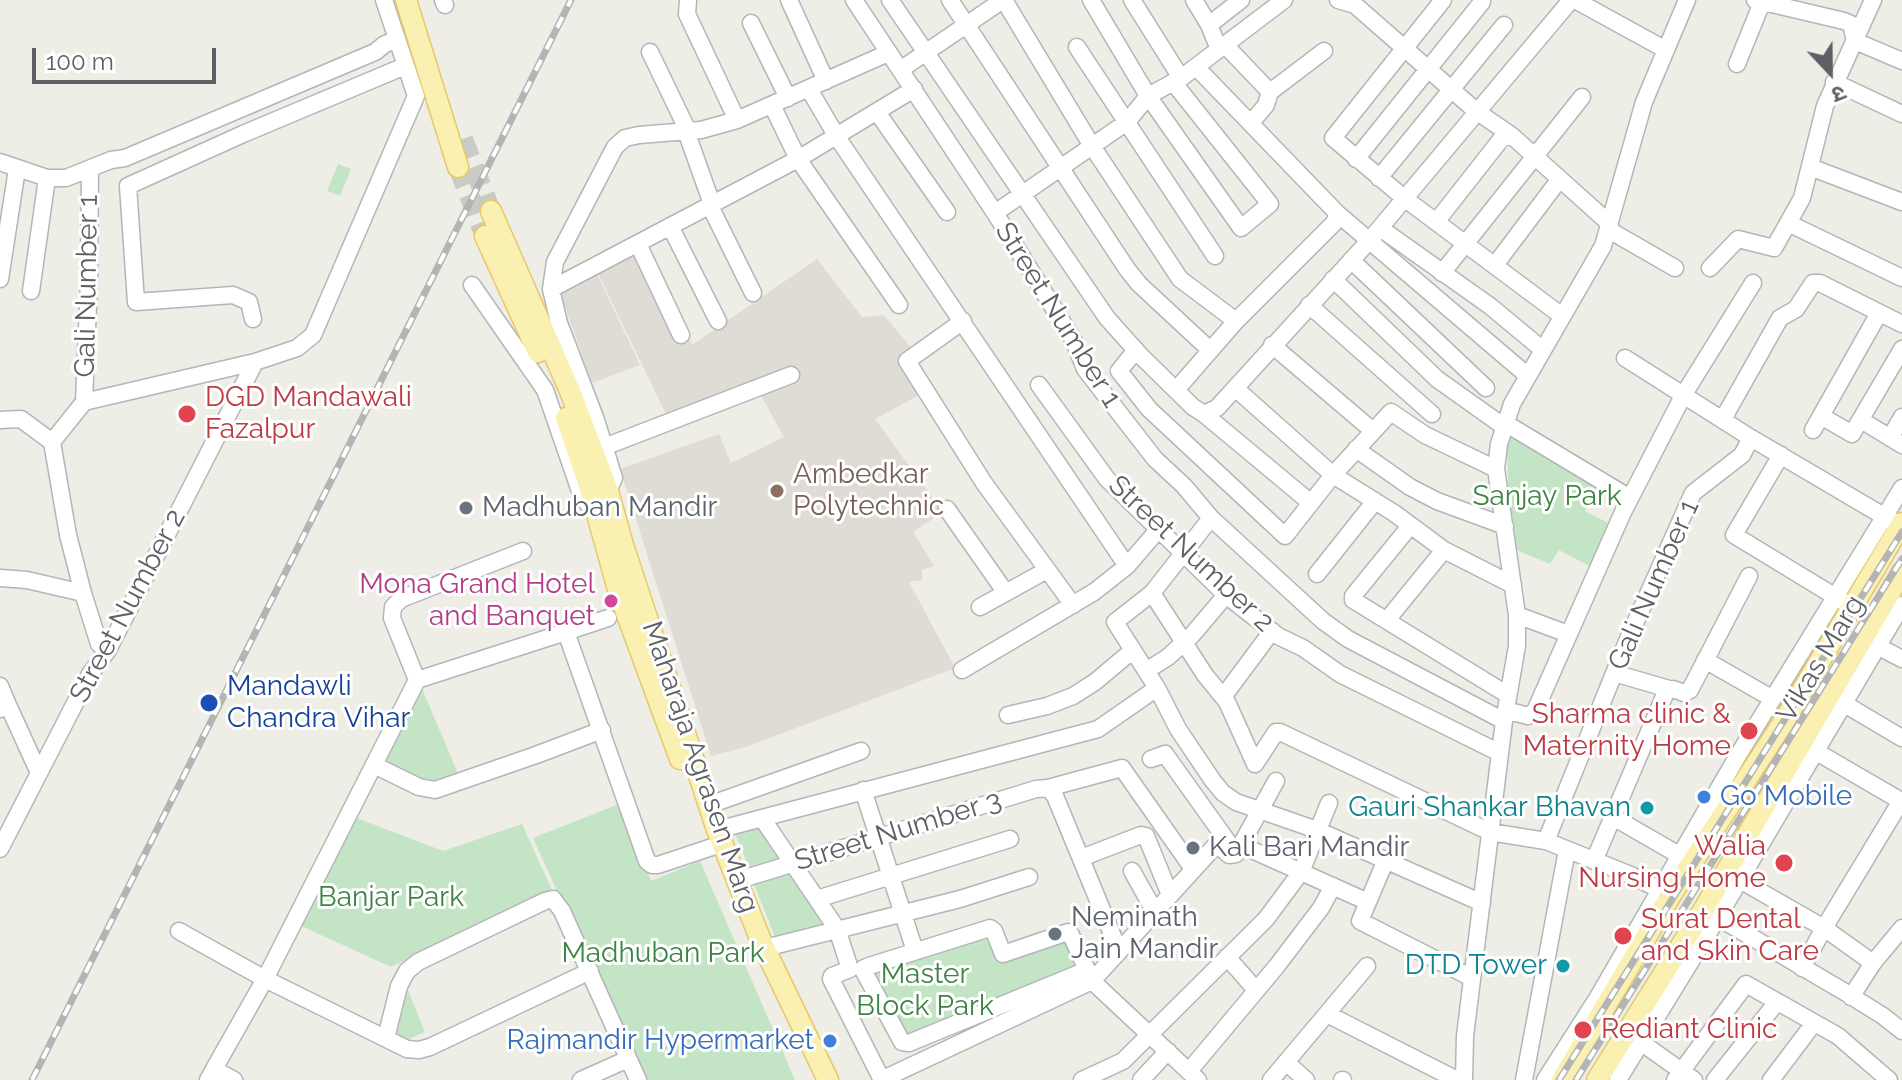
<!DOCTYPE html>
<meta charset="utf-8">
<style>
body{margin:0}
#map{position:relative;width:1902px;height:1080px;overflow:hidden;background:#eeede6;font-family:Raleway,"Noto Sans Devanagari",sans-serif}
canvas{display:block}
.north{position:absolute;left:1790px;top:32px;width:80px;height:80px;-webkit-text-stroke:6px #fff;paint-order:stroke;rotate:158deg;font-size:22px;font-weight:700;line-height:32px;text-align:center;color:#5d6065}
.north::after{content:'';display:block;margin:auto;width:28px;height:36px;background:#5d6065;clip-path:polygon(50% 0,100% 100%,50% 72%,0 100%)}
.scale{position:absolute;left:32px;top:48px;width:184px;height:36px;box-sizing:border-box;border:4px solid #5d6065;border-top:0;padding-left:10px;font-size:24px;line-height:28px;white-space:nowrap;color:#5d6065;-webkit-text-stroke:6px #fff;paint-order:stroke}
</style>
<div id="map">
<canvas width="1902" height="1080"></canvas>
<div class="north">उ</div>
<div class="scale">100 m</div>
</div>
<script>
const ctx = document.querySelector('canvas').getContext('2d');
ctx.lineJoin = 'round';
function fillPath(path, color) {
  ctx.fillStyle = color;
  ctx.fill(path, 'evenodd');
}
function poly(rows) {
  const path = new Path2D();
  for (const r of rows) {
    path.moveTo(r[0], r[1]);
    for (let i = 2; i < r.length; i += 2) path.lineTo(r[i], r[i + 1]);
  }
  return path;
}
function strokePath(path, color, width, dash) {
  ctx.strokeStyle = color;
  ctx.lineWidth = width;
  ctx.lineCap = dash ? 'butt' : 'round';
  ctx.setLineDash(dash || []);
  ctx.stroke(path);
}
function write(font, color, halo, rows, align = 'center') {
  ctx.font = font + ' Raleway,sans-serif';
  ctx.lineWidth = 6;
  ctx.setLineDash([]);
  ctx.textBaseline = 'middle';
  ctx.strokeStyle = halo;
  ctx.fillStyle = color;
  for (const [text, x, y, turn = 0] of rows) {
    ctx.save();
    ctx.translate(x, y);
    ctx.rotate((+turn || 0) * Math.PI / 180);
    ctx.textAlign = isNaN(turn) ? turn : align;
    if (halo) ctx.strokeText(text, 0, 0);
    ctx.fillText(text, 0, 0);
    ctx.restore();
  }
}
fillPath(poly([
 [639,239,692,345,817,259,862,317,884,315,914,351,899,363,921,394,875,419,943,512,913,532,934,566,922,570,922,580,909,582,955,668,743,748,711,756,620,469,719,434,731,463,784,437,753,381,667,416,592,261],
 [597,274,640,365,592,383,560,293]
]), '#dedcd4');
fillPath(poly([
 [338,164,351,169,340,196,327,191],
 [1507,428,1601,482,1585,511,1612,525,1595,569,1559,550,1550,564,1509,547],
 [420,684,459,776,435,785,381,762],
 [619,804,651,881,700,861,795,1080,642,1080,533,838],
 [354,817,443,851,522,824,552,890,391,967,297,924],
 [761,822,786,862,752,874,733,829],
 [792,867,832,928,777,942,752,879],
 [990,933,1001,961,1065,936,1078,962,1071,974,907,1040,867,968],
 [403,978,425,1032,394,1045,392,1035]
]), '#c4e4c6');
strokePath(poly([
 [463,139,491,211],
 [458,167,485,236]
]), '#cacac6', 20, [20, 10]);
const minor = poly([
 [443,0,445,5],
 [688,0,687,14,737,120],
 [789,0,826,81],
 [854,0,995,213,1074,341,1085,369,1155,459,1184,486,1211,518,1323,621,1348,639,1504,721],
 [890,0,1107,318,1141,356,1193,407,1204,414,1217,408,1369,241,1571,0],
 [950,0,1127,269,1139,284,1210,350],
 [1004,0,1092,146,1180,279,1236,321],
 [1091,0,1148,96,1241,228,1270,204,1173,82],
 [1132,0,1181,78],
 [1194,0,1209,25,1219,49],
 [1338,0,1355,5,1476,111,1511,135],
 [1443,0,1333,138,1404,198,1562,316],
 [1575,0,1666,50],
 [1755,0,1844,21,1851,24,1855,41],
 [751,23,788,98],
 [1209,25,1241,0],
 [1855,41,1902,61],
 [1225,45,1270,92],
 [1077,47,1215,256],
 [650,52,688,131],
 [1737,64,1763,0],
 [1196,67,1338,214,1528,376],
 [900,70,1003,0],
 [1834,82,1902,114],
 [809,89,837,137,1127,566],
 [877,112,947,212],
 [1251,123,1266,105,1270,92,1324,51],
 [686,131,712,204],
 [1356,159,1482,2],
 [0,162,47,178,66,178,111,160,125,158,375,52,385,44,397,40],
 [1810,167,1902,202],
 [1379,178,1504,25],
 [710,206,753,293],
 [995,213,1127,122,1148,96,1181,78,1284,0],
 [1436,222,1502,138,1511,135,1610,224],
 [1788,223,1902,278],
 [670,226,718,321],
 [1380,228,1490,306,1543,350],
 [1609,230,1675,268],
 [638,244,681,335],
 [1351,260,1486,388],
 [1495,265,1559,180],
 [1710,268,1738,239,1774,248,1802,198,1825,106,1873,0],
 [1442,273,1582,97],
 [0,279,17,169],
 [1333,279,1437,379,1503,426],
 [472,285,545,390,581,494,590,507],
 [551,289,798,159,772,105],
 [31,291,47,178],
 [899,305,798,159,914,89],
 [1309,305,1432,414],
 [253,319,249,302,233,295,136,302,128,186,243,134,405,66],
 [963,321,907,361,984,483,1073,605],
 [1272,345,1373,431],
 [1136,350,1119,371,1149,409,1285,536,1333,475,1391,412,1425,435,1496,469],
 [1625,358,1751,438,1892,521],
 [1039,385,1107,479,1226,595,1278,636,1303,648,1340,674,1500,753],
 [1235,388,1333,475,1394,513,1444,550,1513,585],
 [1176,390,1236,321,1334,223,1338,214],
 [84,402,89,281,90,170],
 [1204,414,1311,503],
 [1821,416,1852,434,1902,349],
 [1723,419,1780,318,1796,309,1813,283,1820,283,1902,324],
 [0,420,21,419,52,442,84,402,255,362,297,348,313,335,416,96,384,0],
 [1861,420,1902,445],
 [1505,423,1630,498],
 [1813,430,1879,313],
 [1890,438,1902,417],
 [52,442,68,535,83,593,99,644,108,650],
 [604,447,791,375],
 [1356,449,1410,487,1437,501,1505,526],
 [1781,455,1734,535,1844,602],
 [608,491,614,478,596,420,559,323,551,289,555,262,615,147,625,138,639,135,701,130,737,120,888,53],
 [947,509,1006,593],
 [1211,518,1152,593,1115,622,1157,688,1178,729,1213,781,1223,793,1236,802,1317,830,1482,903],
 [1410,526,1353,596,1353,600,1508,695],
 [523,551,401,599,393,607,392,618,417,680,566,632,647,861,652,865,658,865,712,847],
 [1317,574,1375,501],
 [0,578,27,580,83,593],
 [1152,593,1205,675,1227,702,1255,764],
 [980,607,1047,570],
 [1517,615,1568,634],
 [1387,620,1444,550],
 [566,632,608,618],
 [1877,646,1902,659],
 [1705,660,1773,699],
 [962,670,1094,592,1127,566,1158,530],
 [1146,671,1168,657,1192,635,1226,595],
 [1614,673,1669,689],
 [0,686,8,705,0,709],
 [1223,697,1272,631],
 [1836,699,1902,738],
 [8,705,39,773],
 [1506,710,1528,716,1535,711,1623,512,1684,394,1753,283],
 [1008,715,1047,706,1073,696,1095,682,1133,650],
 [1151,759,1165,754,1235,852],
 [1255,764,1276,732,1280,732,1490,832,1546,841,1633,876,1666,893],
 [374,765,419,787,435,790,536,755,602,730],
 [1048,788,1122,768,1193,869],
 [863,790,915,951],
 [709,805,861,751],
 [1613,817,1679,855],
 [762,818,837,929,850,969,832,976,831,979,882,1080],
 [717,830,1098,729,1157,688],
 [1546,841,1628,639,1693,493,1742,455,1751,438],
 [1241,845,1368,902],
 [0,849,90,674,108,650,255,362],
 [1081,858,1141,835,1146,836,1170,895],
 [1594,861,1666,692,1673,689,1684,693,1690,690,1749,576],
 [1385,862,1360,921,1472,978],
 [1132,871,1155,912],
 [739,880,1036,789,1048,788,1055,796,1119,951],
 [1740,880,1824,928,1873,963],
 [817,899,1010,839],
 [1709,912,1843,991,1883,1016,1902,1031],
 [179,931,265,979,407,1049,419,1050,430,1047,590,971],
 [765,948,960,899,1029,877],
 [1227,957,1256,990],
 [1802,968,1824,928,1901,801,1815,751],
 [1087,970,909,1043,902,1042,864,972,864,968,869,966,990,928,994,931,1003,954,1068,932,1071,935,1087,970,1092,981,1198,1080],
 [1851,997,1873,963,1902,928],
 [1327,1014,1457,1080],
 [386,1038,399,986,407,971,418,962,545,901,553,899,562,911,638,1080],
 [1635,1038,1694,1080],
 [1286,1062,1306,1080],
 [214,1069,265,979,417,680],
 [1189,1071,1276,967,1321,908,1333,886],
 [208,1080,214,1069,234,1080],
 [581,1080,628,1059],
 [881,1080,1092,981,1215,846,1219,846,1229,855,1236,854,1276,781],
 [1082,1080,1123,1061,1266,919,1301,872,1329,803],
 [1141,1080,1168,1051],
 [1271,1080,1367,966],
 [1342,1080,1343,1080],
 [1464,1080,1465,1036,1504,721,1517,646,1517,615,1496,469,1499,444,1512,404,1603,246,1644,102,1687,0],
 [1524,1080,1567,850],
 [1545,1080,1598,997,1737,757,1902,488],
 [1618,1080,1718,917,1902,605],
 [1675,1080,1746,984,1838,1036,1889,1080],
 [1715,1080,1777,1002],
 [1771,1080,1814,1023]
]);
const major = poly([
 [406,0,458,167],
 [491,211,570,391,608,491,623,545,717,830,761,941,828,1080],
 [485,236,538,352],
 [566,418,588,482,619,593,680,759],
 [1562,1080,1671,895,1783,723,1902,523],
 [1597,1080,1704,909,1902,572]
]);
strokePath(minor, '#b3b5b9', 19);
strokePath(major, '#e6c967', 23);
strokePath(minor, '#fff', 16);
strokePath(major, '#f9f0b1', 20);
const rail = poly([
 [32,1080,571,0],
 [1559,1080,1902,532],
 [1576,1080,1902,559]
]);
strokePath(rail, '#b4b4b5', 7);
strokePath(rail, '#fff', 4, [12]);
for (const [x, y, r, color] of [
 [187,414,10,"#e0444e"],
 [777,491,8,"#8d6e63"],
 [466,508,8,"#6b7280"],
 [611,601,8,"#d1479c"],
 [209,703,10,"#1a4fb4"],
 [1749,731,10,"#e0444e"],
 [1704,797,8,"#3f7fe0"],
 [1647,808,8,"#0f9aa8"],
 [1193,848,8,"#6b7280"],
 [1784,863,10,"#e0444e"],
 [1055,934,8,"#6b7280"],
 [1623,936,10,"#e0444e"],
 [1563,966,8,"#0f9aa8"],
 [1583,1030,10,"#e0444e"],
 [830,1041,8,"#3f7fe0"]
]) {
  const dot = new Path2D();
  dot.arc(x, y, r, 0, 2 * Math.PI);
  ctx.fillStyle = color;
  ctx.fill(dot);
  strokePath(dot, '#fff', 3);
}
write('28px', '#5d6065', '#fff', [
 ["Gali Number 1",87,286,-89],
 ["Street Number 1",1058,315,58],
 ["Street Number 2",1191,554,43],
 ["Gali Number 1",1654,585,-66],
 ["Street Number 2",128,606,-62],
 ["Vikas Marg",1821,659,-59],
 ["Maharaja Agrasen Marg",700,767,71],
 ["Street Number 3",898,831,-17]
]);
write('28px', '#be3a42', '#fff', [
 ["DGD Mandawali",205,398],
 ["Fazalpur",205,430],
 ["Sharma clinic &",1731,715,"right"],
 ["Maternity Home",1731,747,"right"],
 ["Walia",1766,847,"right"],
 ["Nursing Home",1766,879,"right"],
 ["Surat Dental",1641,920],
 ["and Skin Care",1641,952],
 ["Rediant Clinic",1601,1030]
], 'left');
write('28px', '#785e54', '#fff', [
 ["Ambedkar",793,475],
 ["Polytechnic",793,507]
], 'left');
write('28px', '#3d8444', '#fff', [
 ["Sanjay Park",1547,497],
 ["Banjar Park",391,898],
 ["Madhuban Park",663,954],
 ["Master",925,975],
 ["Block Park",925,1007]
]);
write('28px', '#5b616d', '#fff', [
 ["Madhuban Mandir",482,508],
 ["Kali Bari Mandir",1209,848],
 ["Neminath",1071,918],
 ["Jain Mandir",1071,950]
], 'left');
write('28px', '#b23c85', '#fff', [
 ["Mona Grand Hotel",595,585],
 ["and Banquet",595,617]
], 'right');
write('28px', '#164399', '#fff', [
 ["Mandawli",227,687],
 ["Chandra Vihar",227,719]
], 'left');
write('28px', '#366cbe', '#fff', [
 ["Go Mobile",1720,797],
 ["Rajmandir Hypermarket",814,1041,"right"]
], 'left');
write('28px', '#0d838f', '#fff', [
 ["Gauri Shankar Bhavan",1631,808],
 ["DTD Tower",1547,966]
], 'right');
</script>
